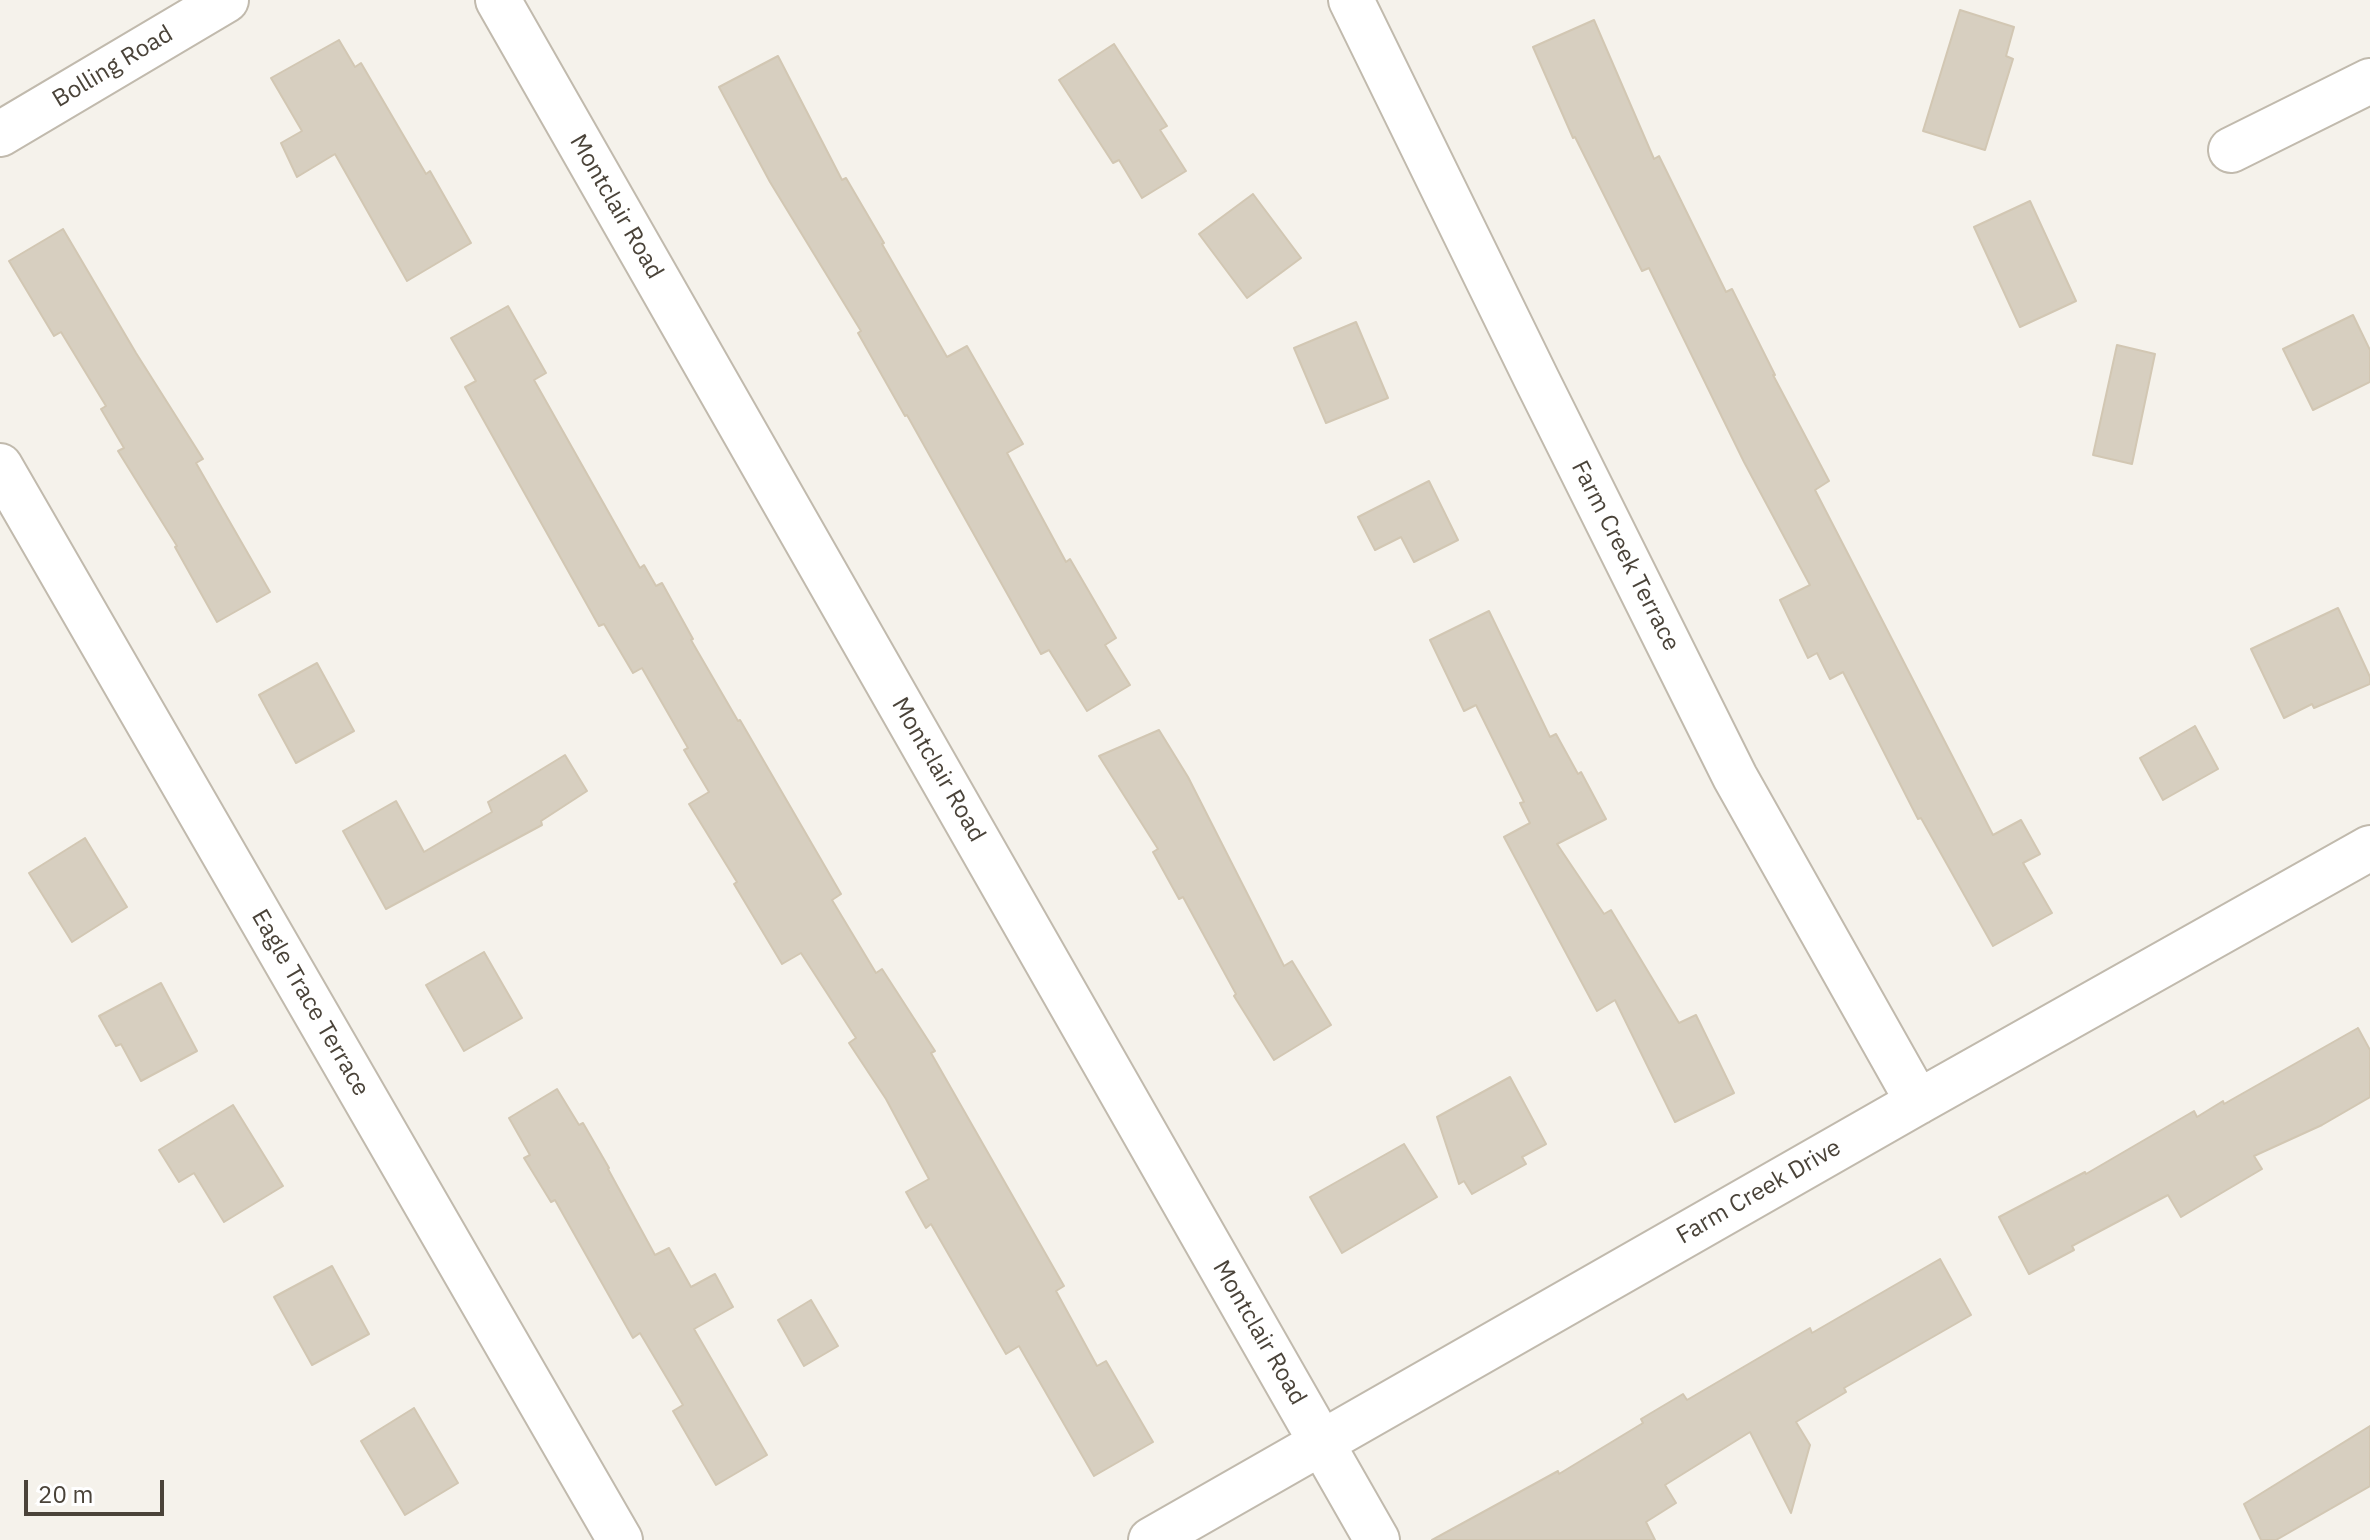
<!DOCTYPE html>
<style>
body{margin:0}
#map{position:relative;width:2370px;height:1540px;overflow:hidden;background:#f5f2eb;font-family:"IBM Plex Sans",sans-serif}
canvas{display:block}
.scale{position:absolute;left:24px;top:1480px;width:140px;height:36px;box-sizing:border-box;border:4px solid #4a4339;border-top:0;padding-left:10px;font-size:24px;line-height:28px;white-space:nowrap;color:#4a4339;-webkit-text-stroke:6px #fff;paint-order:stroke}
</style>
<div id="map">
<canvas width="2370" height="1540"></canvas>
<div class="scale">20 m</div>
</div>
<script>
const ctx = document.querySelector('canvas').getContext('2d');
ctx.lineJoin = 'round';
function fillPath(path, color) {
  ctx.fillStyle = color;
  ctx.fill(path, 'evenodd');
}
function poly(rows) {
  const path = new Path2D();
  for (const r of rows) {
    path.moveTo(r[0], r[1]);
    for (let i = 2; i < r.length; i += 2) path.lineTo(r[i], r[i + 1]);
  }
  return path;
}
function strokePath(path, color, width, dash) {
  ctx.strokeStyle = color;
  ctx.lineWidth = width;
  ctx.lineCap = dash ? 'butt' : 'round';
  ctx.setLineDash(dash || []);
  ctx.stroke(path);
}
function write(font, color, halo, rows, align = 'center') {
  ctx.font = font + ' "IBM Plex Sans",sans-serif';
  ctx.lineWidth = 6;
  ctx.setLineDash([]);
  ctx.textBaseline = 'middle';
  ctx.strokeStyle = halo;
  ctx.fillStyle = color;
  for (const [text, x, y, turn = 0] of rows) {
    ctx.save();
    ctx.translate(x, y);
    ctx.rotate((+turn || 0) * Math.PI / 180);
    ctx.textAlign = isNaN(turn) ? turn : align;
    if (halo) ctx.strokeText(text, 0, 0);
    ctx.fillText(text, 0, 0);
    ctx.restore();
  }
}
const building = poly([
 [1960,10,2014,27,2006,56,2013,59,1985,150,1923,131,1960,10],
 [1594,20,1654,159,1659,156,1726,292,1732,289,1775,375,1773,375,1829,481,1815,490,1993,835,2021,820,2040,854,2023,863,2052,913,1993,946,1921,818,1918,819,1843,672,1830,679,1817,653,1808,658,1780,600,1810,585,1744,462,1649,268,1642,271,1575,137,1573,138,1533,47,1594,20],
 [339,40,355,67,361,63,426,174,430,171,471,243,407,281,335,154,297,177,281,143,302,131,271,78,339,40],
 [1114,44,1167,126,1160,130,1186,171,1142,198,1119,160,1113,163,1059,80,1114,44],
 [778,56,842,180,846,178,884,243,882,244,947,357,967,346,1023,444,1007,453,1066,562,1070,559,1116,638,1105,645,1130,685,1087,711,1049,650,1041,654,907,415,905,416,858,333,861,331,770,182,719,87,778,56],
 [1253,194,1301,258,1247,298,1199,234,1253,194],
 [2030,201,2076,301,2020,327,1974,227,2030,201],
 [63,229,136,353,203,459,196,463,270,592,217,622,175,547,177,546,118,451,124,448,101,409,106,406,61,332,54,336,9,261,63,229],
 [508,306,546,373,534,380,640,568,644,565,656,586,662,583,693,639,691,640,738,721,740,720,841,894,832,900,876,973,882,969,935,1051,931,1053,1064,1286,1056,1291,1097,1366,1106,1361,1153,1442,1094,1476,1019,1346,1006,1354,931,1224,926,1228,906,1192,929,1179,886,1099,849,1043,856,1038,801,953,782,964,734,884,737,882,689,804,709,792,684,750,688,748,642,668,633,673,604,624,599,626,465,387,476,381,451,338,508,306],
 [2353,315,2370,350,2370,382,2313,410,2283,349,2353,315],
 [1356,322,1388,398,1326,423,1294,348,1356,322],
 [2117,345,2155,354,2132,464,2093,455,2117,345],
 [1429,481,1458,540,1414,562,1401,537,1375,550,1358,517,1429,481],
 [2338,608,2370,677,2370,684,2314,708,2312,704,2284,718,2251,649,2338,608],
 [1489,611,1550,737,1556,734,1578,774,1581,772,1606,819,1557,844,1604,914,1611,910,1679,1023,1696,1015,1734,1093,1675,1122,1615,1000,1597,1011,1504,837,1530,823,1520,803,1524,802,1476,705,1464,711,1430,640,1489,611],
 [317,663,354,731,296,763,259,695,317,663],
 [2195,726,2218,769,2163,800,2140,758,2195,726],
 [1159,730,1188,777,1284,966,1292,961,1331,1025,1274,1060,1234,996,1236,994,1183,897,1179,899,1153,852,1158,849,1099,756,1159,730],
 [565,755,587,791,541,821,542,825,386,909,343,831,396,801,424,852,492,812,488,802,565,755],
 [85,838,127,907,72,942,29,873,85,838],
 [484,952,522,1018,464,1051,426,985,484,952],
 [161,983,197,1051,141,1081,121,1044,116,1046,99,1016,161,983],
 [2358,1028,2370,1050,2370,1097,2322,1125,2254,1156,2262,1169,2181,1217,2168,1195,2072,1246,2074,1250,2029,1274,1999,1217,2085,1172,2086,1174,2194,1111,2197,1117,2223,1101,2224,1104,2358,1028],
 [1510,1077,1546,1144,1522,1157,1526,1164,1472,1194,1464,1181,1459,1184,1437,1117,1510,1077],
 [557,1089,579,1125,583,1123,609,1168,608,1169,655,1255,669,1248,691,1287,715,1274,733,1307,694,1329,767,1455,716,1485,673,1411,683,1405,640,1333,633,1338,555,1200,551,1202,524,1158,530,1155,509,1118,557,1089],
 [233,1105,283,1186,224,1222,194,1173,179,1182,159,1150,233,1105],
 [1404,1144,1437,1197,1342,1253,1310,1197,1404,1144],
 [1940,1259,1971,1315,1844,1388,1846,1392,1796,1422,1810,1445,1791,1513,1750,1432,1665,1485,1676,1503,1646,1522,1655,1540,1432,1540,1558,1471,1559,1474,1643,1423,1641,1419,1683,1394,1687,1400,1810,1328,1812,1333,1940,1259],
 [332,1266,369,1334,312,1365,274,1297,332,1266],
 [811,1300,838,1346,804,1366,778,1320,811,1300],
 [414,1408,458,1483,405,1515,361,1441,414,1408],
 [2370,1426,2370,1486,2276,1540,2261,1540,2244,1504,2370,1426]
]);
fillPath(building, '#d7cfc0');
strokePath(building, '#d2c7b3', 2);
const minor = poly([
 [498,0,1377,1540],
 [1351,0,1537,380,1735,777,1918,1102],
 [0,134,226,0],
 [2231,150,2370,81],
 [0,466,620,1540],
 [1151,1540,1918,1102,2370,848]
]);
strokePath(minor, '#c1baad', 48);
strokePath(minor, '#fff', 44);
write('24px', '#4a4339', '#fff', [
 ["Bolling Road",113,67,-31],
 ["Montclair Road",616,207,60],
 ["Farm Creek Terrace",1625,556,63],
 ["Montclair Road",938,770,60],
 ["Eagle Trace Terrace",310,1003,60],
 ["Farm Creek Drive",1759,1192,-30],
 ["Montclair Road",1259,1333,60]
]);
</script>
